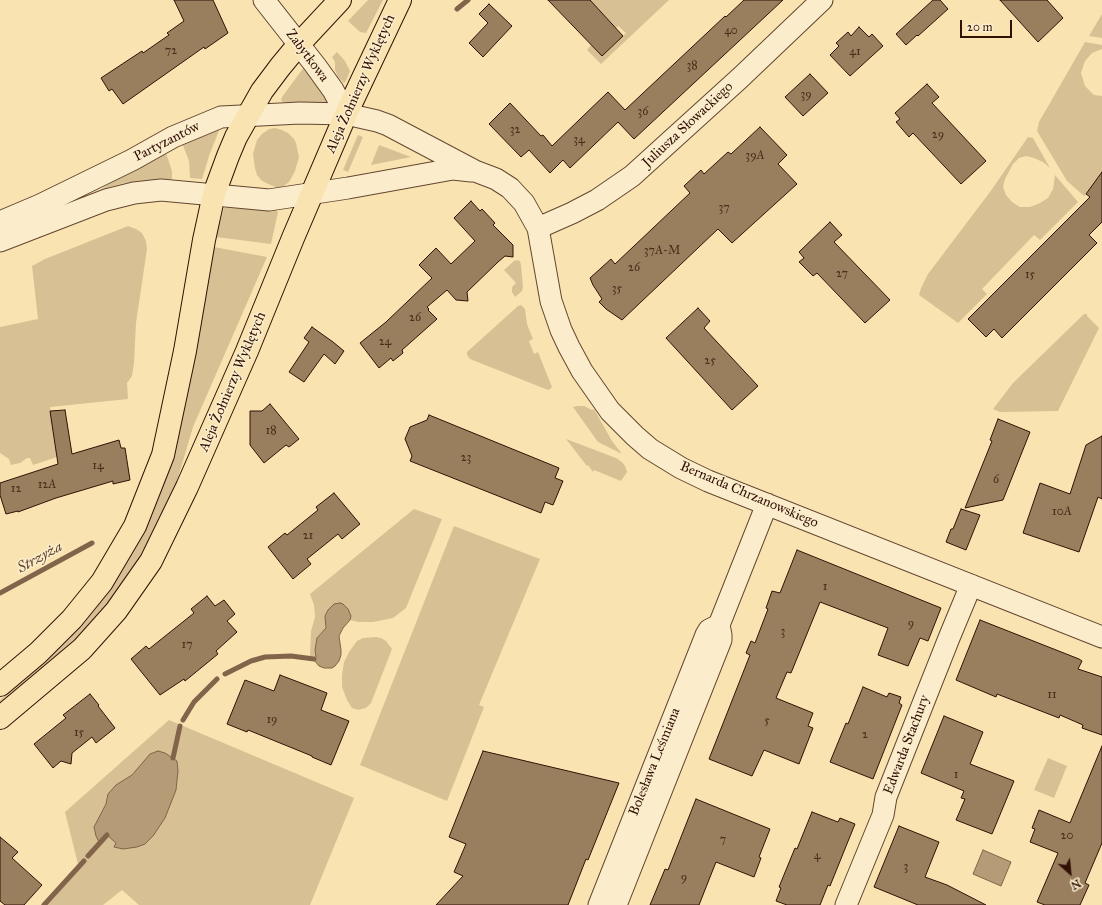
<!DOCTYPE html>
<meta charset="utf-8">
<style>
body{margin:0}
#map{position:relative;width:1102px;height:905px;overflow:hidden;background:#f9e4b1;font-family:"IM FELL Great Primer",serif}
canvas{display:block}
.north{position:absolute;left:1050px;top:853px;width:40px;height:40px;-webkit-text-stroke:3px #fbedcc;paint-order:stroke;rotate:153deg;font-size:11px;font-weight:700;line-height:16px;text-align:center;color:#321105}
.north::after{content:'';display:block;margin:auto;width:14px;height:18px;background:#321105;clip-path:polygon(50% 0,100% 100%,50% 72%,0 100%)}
.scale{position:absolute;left:960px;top:20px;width:52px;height:18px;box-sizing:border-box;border:2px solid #321105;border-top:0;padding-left:5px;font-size:12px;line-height:14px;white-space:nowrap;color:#321105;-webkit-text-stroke:3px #fbedcc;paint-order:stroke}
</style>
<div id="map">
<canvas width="1102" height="905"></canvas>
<div class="north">N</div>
<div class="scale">20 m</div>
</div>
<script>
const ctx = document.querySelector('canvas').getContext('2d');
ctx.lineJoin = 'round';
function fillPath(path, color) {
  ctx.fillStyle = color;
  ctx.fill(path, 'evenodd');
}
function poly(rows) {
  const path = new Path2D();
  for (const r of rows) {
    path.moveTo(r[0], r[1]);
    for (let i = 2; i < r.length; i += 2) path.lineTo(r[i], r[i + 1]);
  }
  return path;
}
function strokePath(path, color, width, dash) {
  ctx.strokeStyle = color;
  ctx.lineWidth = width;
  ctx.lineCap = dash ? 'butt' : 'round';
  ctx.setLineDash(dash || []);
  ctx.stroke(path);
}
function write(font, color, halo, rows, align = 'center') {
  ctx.font = font + ' "IM FELL Great Primer",serif';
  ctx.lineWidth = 3;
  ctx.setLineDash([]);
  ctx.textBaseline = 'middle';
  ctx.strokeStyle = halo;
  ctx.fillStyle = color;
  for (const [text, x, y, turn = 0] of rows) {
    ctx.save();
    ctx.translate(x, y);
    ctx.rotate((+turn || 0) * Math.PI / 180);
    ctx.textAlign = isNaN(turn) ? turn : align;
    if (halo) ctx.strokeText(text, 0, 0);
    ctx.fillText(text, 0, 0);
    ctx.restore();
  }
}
fillPath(poly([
 [368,0,383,0,366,33,360,32,348,21],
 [590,0,669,0,601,64,587,50,591,45,602,56,626,33,618,26,616,28],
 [1102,14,1102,38,1089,36],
 [1085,42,1102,45,1102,49,1092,53,1085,61,1081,73,1085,86,1094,95,1102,96,1102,173,1087,194,1084,196,1067,181,1037,131,1039,122],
 [337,52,345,61,350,71,346,81,344,83,338,77,335,70,335,62,332,57],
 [304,67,326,93,326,103,283,102,281,100,282,97],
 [220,128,209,156,202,179,190,178,189,161,182,143],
 [275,128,282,130,288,133,294,139,296,143,299,157,295,171,289,182,284,186,278,188,268,184,261,180,257,175,255,168,253,154,257,140,262,134,269,129],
 [358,135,363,137,348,172,343,170],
 [1028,137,1033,138,1050,168,1043,162,1034,158,1026,156,1019,158,1013,164,1005,179,1003,187,1006,195,1012,202,1020,207,1030,207,1040,203,1048,198,1053,189,1055,175,1078,202,1040,240,1034,235,982,289,987,294,958,323,919,295,921,288,928,274,990,192],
 [379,145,411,157,371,165],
 [165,150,172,171,172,179,159,179,124,183,102,189,104,187],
 [224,208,275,209,278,212,271,244,216,237],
 [128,226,136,229,142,233,146,241,147,249,136,323,134,363,132,376,127,383,128,399,50,407,57,457,33,465,30,458,27,458,20,463,11,465,9,459,0,453,0,327,38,319,32,266,45,259],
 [214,247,267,257,193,427,177,481,163,518,151,545,110,605,54,660,0,705,0,700,53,653,90,614,121,572,142,537,172,462,188,390,204,307],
 [517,260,520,261,521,265,523,287,522,291,515,297,512,292,512,287,516,283,504,270,514,261],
 [521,305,525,309,527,324,533,339,529,341,534,354,538,352,552,387,550,389,548,390,470,359,467,355,467,352,518,306],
 [1084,314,1087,314,1087,316,1099,328,1058,411,1000,412,993,409,1013,383],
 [577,406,584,406,592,410,594,409,612,441,622,454,598,442,573,407],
 [566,439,616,458,622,462,625,466,627,472,621,481,594,470,593,472,588,465,587,466],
 [414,509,442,519,406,608,393,618,373,622,358,622,350,620,351,616,325,624,326,628,317,638,316,657,310,656,311,631,315,617,314,605,310,594],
 [454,526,540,559,479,705,484,707,447,801,360,765],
 [376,637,381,638,386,641,392,649,371,703,366,708,358,710,352,708,347,700,342,687,342,675,344,662,349,652,357,641,363,638],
 [169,720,354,798,310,905,139,905,122,890,103,905,41,905,78,864,65,812],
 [1048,758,1067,766,1054,798,1034,790]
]), '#d7c094');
const water = poly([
 [340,603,343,604,348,609,351,616,350,620,343,628,339,636,341,650,341,655,339,661,335,666,332,668,324,668,319,666,314,660,316,657,315,650,317,638,326,628,325,616,328,610,334,604,340,603],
 [158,751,165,753,177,761,178,771,176,790,165,818,153,836,145,844,137,847,123,849,114,847,116,843,106,834,99,842,96,836,94,827,106,804,108,794,116,785,132,775,150,754,158,751],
 [983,850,1011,862,1001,886,973,874,983,850]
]);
fillPath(water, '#b59c77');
strokePath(water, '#816449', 1);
strokePath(poly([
 [457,9,468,0],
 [0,593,92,543],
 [225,674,251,661,265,657,291,656,314,659],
 [183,720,194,702,217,679],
 [173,758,180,726],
 [88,856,107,835],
 [44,905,84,861]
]), '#816449', 5);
const building = poly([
 [174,0,213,0,228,33,205,49,204,47,123,104,112,89,109,91,101,78,142,51,143,53,169,35,167,33,184,21,174,0],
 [548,0,590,0,623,36,602,56,548,0],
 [744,0,783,0,634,139,618,122,570,168,563,160,550,173,529,150,521,157,489,124,510,103,541,136,543,135,552,146,608,92,625,110,725,16,726,17,744,0],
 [933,0,940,0,948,9,918,36,917,35,906,45,896,34,933,0],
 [1000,0,1047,0,1063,18,1038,42,1000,0],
 [489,4,512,26,483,57,469,43,488,23,479,14,489,4],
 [859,27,869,37,872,34,883,46,850,76,830,55,839,46,836,43,848,32,851,36,859,27],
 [810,74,828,93,803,116,785,97,810,74],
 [927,84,939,97,932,103,986,161,961,184,913,133,909,137,896,122,900,119,895,113,927,84],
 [760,127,787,155,778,164,797,184,732,243,718,229,622,320,606,309,599,302,602,299,593,285,590,278,611,259,615,264,690,193,684,186,701,170,704,174,728,152,731,154,760,127],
 [1102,172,1102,222,1089,235,1097,243,1002,338,994,329,986,337,968,319,1090,197,1086,194,1102,172],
 [471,201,480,211,482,209,495,223,493,225,513,245,513,257,505,256,498,262,467,292,468,301,456,300,447,290,427,307,429,309,428,310,437,319,402,350,403,353,393,361,391,358,379,368,360,343,386,322,432,278,419,265,436,248,451,264,475,241,454,218,471,201],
 [830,222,842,235,834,242,890,300,865,323,817,273,813,276,799,262,804,258,799,252,830,222],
 [698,308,710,321,704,328,758,386,732,410,666,338,698,308],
 [312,327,333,342,344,351,335,364,324,354,304,382,289,372,309,342,304,338,312,327],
 [270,404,299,439,289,447,286,445,264,463,250,445,250,411,262,411,270,404],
 [65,410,72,454,119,440,121,448,125,448,130,480,113,484,113,481,56,498,18,512,18,511,6,514,0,495,0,483,58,464,50,411,65,410],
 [429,415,559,468,555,478,563,481,553,505,545,502,541,513,410,461,412,456,405,439,410,427,427,420,429,415],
 [998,419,1030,432,1003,500,965,508,992,441,990,440,998,419],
 [1102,436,1102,499,1098,497,1079,552,1023,533,1040,483,1070,494,1086,445,1102,436],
 [334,493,360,524,342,539,338,534,307,559,311,564,293,579,268,547,285,533,287,535,318,510,316,507,334,493],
 [961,509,980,515,966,550,946,542,951,529,953,529,961,509],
 [797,550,941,608,928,641,920,638,908,666,878,655,888,628,820,602,791,673,787,672,776,698,813,713,808,726,813,728,799,764,764,750,752,776,709,759,750,655,746,653,751,641,755,643,768,609,766,608,772,591,780,593,797,550],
 [207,596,215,606,224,600,235,614,227,621,237,632,216,651,218,654,185,681,184,679,160,695,131,659,146,646,149,649,194,613,191,609,207,596],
 [980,620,1079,659,1082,661,1078,669,1102,677,1102,735,1082,728,1083,725,1060,715,1059,718,997,694,996,697,956,680,980,620],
 [280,675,327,693,321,710,349,721,331,765,312,757,312,756,248,730,247,732,227,724,245,680,274,691,280,675],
 [863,687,887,697,889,693,901,697,899,703,902,705,873,779,830,762,846,723,848,724,863,687],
 [90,694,99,705,98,706,115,728,96,743,92,737,72,753,71,764,61,761,53,768,34,744,66,718,63,715,90,694],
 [944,716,983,732,970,764,1014,781,992,834,956,820,965,799,961,798,964,791,921,773,944,716],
 [1102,746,1102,843,1085,883,1089,885,1080,905,1045,905,1037,902,1058,853,1030,842,1035,829,1032,828,1039,810,1070,823,1102,746],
 [483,751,619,783,588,860,586,859,568,905,436,905,463,876,454,872,466,844,449,837,483,751],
 [696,799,770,829,759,857,761,858,754,877,716,862,699,905,650,905,665,869,668,870,696,799],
 [812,812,838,822,840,818,855,824,830,886,828,885,820,905,787,905,776,901,781,888,779,887,795,848,797,849,812,812],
 [899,826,939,842,925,877,947,885,986,905,918,905,874,887,899,826],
 [0,837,18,852,12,858,42,885,24,905,5,905,0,901,0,837]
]);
fillPath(building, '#997f5e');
strokePath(building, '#321105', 1);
const minor = poly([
 [264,0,315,65,333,90,346,114],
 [0,222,40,205,132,160,173,137,221,117,300,113,346,114,377,121,388,125,475,171,496,179,510,188,524,203,538,228,551,301,561,330,569,347,582,371,610,411,635,436,650,449,681,468,708,481,1102,637],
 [538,228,572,213,597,200,632,176,740,78,822,0],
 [0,241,106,200,134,193,161,190,269,200,348,188,453,169,471,171],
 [599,905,706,635,709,630,719,625],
 [616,905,721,640,721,635,719,625,767,504],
 [846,905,883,815,886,797,949,638,971,585]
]);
const major = poly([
 [0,685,38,653,72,619,102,582,135,526,163,455,185,351,204,240,214,194,228,156,236,137,262,91,280,67,299,44,340,0],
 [0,718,82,649,116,611,151,561,187,487,247,351,293,238,346,114,400,0]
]);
strokePath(minor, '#644630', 23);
strokePath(major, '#321105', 24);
strokePath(minor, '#fbedcc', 21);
strokePath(major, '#f9e4b1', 22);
write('12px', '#4c2c1b', null, [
 ["40",731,31],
 ["72",171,51],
 ["41",855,52],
 ["38",692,66],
 ["39",806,95],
 ["36",643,112],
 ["32",515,130],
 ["29",938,135],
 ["34",579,140],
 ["39A",755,156],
 ["37",724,208],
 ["37A-M",662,251],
 ["26",634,268],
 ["27",842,274],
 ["15",1030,275],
 ["35",617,289],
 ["26",415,318],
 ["24",385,342],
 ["25",710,361],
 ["18",271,431],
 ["23",466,458],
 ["14",98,466],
 ["6",996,480],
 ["12A",47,485],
 ["12",16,489],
 ["10A",1062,512],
 ["21",308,536],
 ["1",825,587],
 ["9",911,624],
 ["3",783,632],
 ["17",187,645],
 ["11",1052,695],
 ["19",272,720],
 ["5",767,721],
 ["15",79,733],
 ["2",865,735],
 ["1",956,775],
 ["20",1067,836],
 ["7",723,840],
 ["4",817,856],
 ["3",906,867],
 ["9",684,878]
]);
write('14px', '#321105', '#fbedcc', [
 ["Zabytkowa",307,56,53],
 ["Aleja Żołnierzy Wyklętych",361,84,-66],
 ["Juliusza Słowackiego",688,125,-43],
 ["Partyzantów",167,142,-27],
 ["Aleja Żołnierzy Wyklętych",233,382,-67],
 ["Bernarda Chrzanowskiego",749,495,23],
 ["Edwarda Stachury",907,745,-69],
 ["Bolesława Leśmiana",655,762,-68]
]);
write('italic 15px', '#664933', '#fbedcc', [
 ["Strzyża",40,558,-29]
]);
</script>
